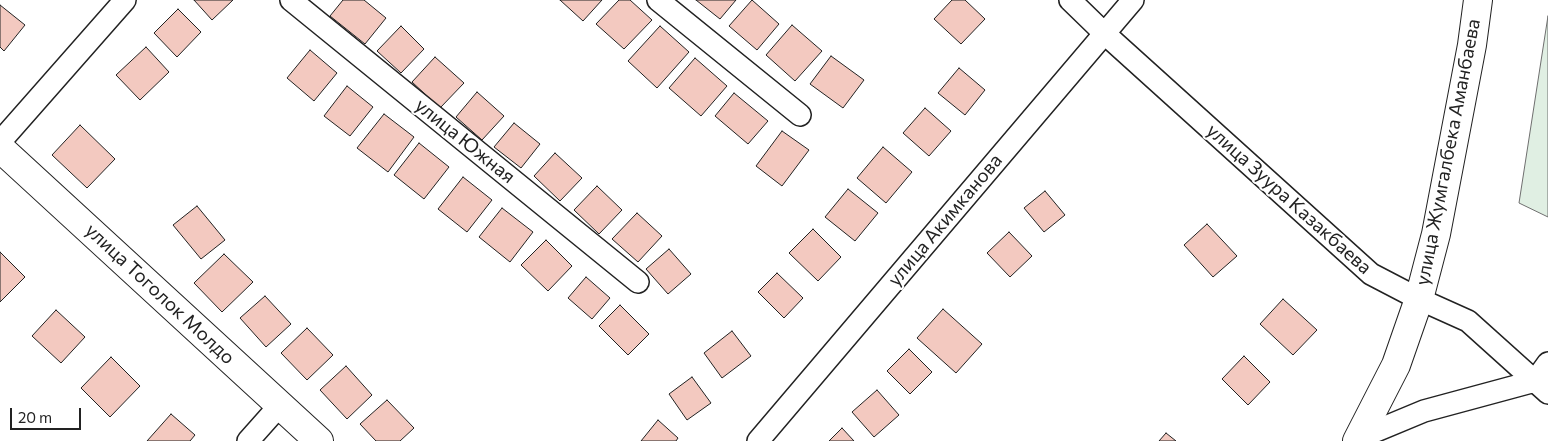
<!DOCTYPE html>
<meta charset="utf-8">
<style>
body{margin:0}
#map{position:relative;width:1548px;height:441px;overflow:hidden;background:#fff;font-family:Commissioner,sans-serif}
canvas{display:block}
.scale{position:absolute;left:10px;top:408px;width:71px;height:22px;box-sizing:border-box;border:2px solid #222;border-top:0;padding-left:6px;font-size:15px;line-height:18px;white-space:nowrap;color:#222;-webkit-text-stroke:4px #fff;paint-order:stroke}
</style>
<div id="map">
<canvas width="1548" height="441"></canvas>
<div class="scale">20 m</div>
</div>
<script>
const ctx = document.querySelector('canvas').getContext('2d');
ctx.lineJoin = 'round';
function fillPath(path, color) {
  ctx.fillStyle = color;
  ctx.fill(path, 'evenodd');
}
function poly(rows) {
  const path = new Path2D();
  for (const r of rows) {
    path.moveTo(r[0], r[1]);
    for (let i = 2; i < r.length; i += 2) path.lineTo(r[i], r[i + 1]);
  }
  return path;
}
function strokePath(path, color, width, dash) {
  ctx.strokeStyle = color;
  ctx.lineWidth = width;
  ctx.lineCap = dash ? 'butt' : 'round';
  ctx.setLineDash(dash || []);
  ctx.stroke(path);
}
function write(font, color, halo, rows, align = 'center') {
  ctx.font = font + ' Commissioner,sans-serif';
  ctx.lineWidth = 4;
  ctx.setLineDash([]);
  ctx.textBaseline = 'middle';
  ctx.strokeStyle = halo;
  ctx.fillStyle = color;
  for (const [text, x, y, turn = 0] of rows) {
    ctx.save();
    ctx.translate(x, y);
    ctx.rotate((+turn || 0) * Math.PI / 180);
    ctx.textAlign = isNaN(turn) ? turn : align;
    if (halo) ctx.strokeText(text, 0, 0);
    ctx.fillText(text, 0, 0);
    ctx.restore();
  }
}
const green = poly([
 [1548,16,1548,217,1519,203,1548,16]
]);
fillPath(green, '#e0efe3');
strokePath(green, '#6f6f6f', 1);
const building = poly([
 [194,0,233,0,212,20,194,0],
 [343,0,364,0,386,18,365,44,330,16,343,0],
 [560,0,602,0,583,21,560,0],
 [619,0,630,0,652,20,624,49,596,24,619,0],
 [696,0,736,0,720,19,696,0],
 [752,0,779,24,757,50,729,26,752,0],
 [952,0,965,0,985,19,961,44,934,19,952,0],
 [0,5,25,25,4,51,0,47,0,5],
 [178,9,201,32,177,57,154,33,178,9],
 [792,25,822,51,795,81,766,55,792,25],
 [401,26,424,49,401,73,377,51,401,26],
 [660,26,689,52,657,88,628,61,660,26],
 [146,47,169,72,140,100,116,75,146,47],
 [310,50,337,73,314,101,287,78,310,50],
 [831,56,864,80,843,108,810,84,831,56],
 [435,57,464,83,440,108,412,82,435,57],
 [695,58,727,86,701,116,669,88,695,58],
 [959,68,985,90,965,115,938,93,959,68],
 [347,86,373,107,350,136,324,116,347,86],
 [477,92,504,116,482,140,456,117,477,92],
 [734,93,768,121,748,144,715,116,734,93],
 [925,108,951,131,929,156,903,133,925,108],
 [384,114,414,137,388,172,357,148,384,114],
 [514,123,540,144,521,168,494,147,514,123],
 [80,125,115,159,87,188,52,155,80,125],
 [782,131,809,150,782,186,756,166,782,131],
 [419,143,449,167,424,199,394,175,419,143],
 [883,147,912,172,886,203,857,178,883,147],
 [555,153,582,178,560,201,534,176,555,153],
 [463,177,492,200,467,232,438,209,463,177],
 [597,186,622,210,599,234,574,210,597,186],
 [848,189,878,213,855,241,825,217,848,189],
 [1045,191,1065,215,1044,232,1024,208,1045,191],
 [197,206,225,240,201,259,173,225,197,206],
 [502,208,533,232,510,262,479,237,502,208],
 [637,213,662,236,638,262,612,239,637,213],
 [1207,224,1237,256,1213,277,1184,245,1207,224],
 [813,229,841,257,818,281,789,253,813,229],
 [1009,232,1032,256,1010,277,987,253,1009,232],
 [546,240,572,266,548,291,521,265,546,240],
 [669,249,691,274,668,294,646,269,669,249],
 [0,252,25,277,0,302,0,252],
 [224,254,253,282,222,312,194,283,224,254],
 [777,273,803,298,784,318,758,292,777,273],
 [586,277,610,298,592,319,568,298,586,277],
 [265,296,291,324,266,347,240,318,265,296],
 [1283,299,1317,330,1293,355,1260,324,1283,299],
 [620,305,649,334,628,355,599,326,620,305],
 [943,309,982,344,956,373,917,338,943,309],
 [56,310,85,337,61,363,32,336,56,310],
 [307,328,333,355,307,380,281,353,307,328],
 [732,331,751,356,722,378,704,353,732,331],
 [909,349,932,372,910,394,887,371,909,349],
 [1244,356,1270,382,1248,405,1222,379,1244,356],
 [111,357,140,386,110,417,81,388,111,357],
 [346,366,372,395,347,419,320,390,346,366],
 [692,377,711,403,687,420,669,394,692,377],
 [877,390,899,415,874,437,852,412,877,390],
 [387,400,414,428,400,441,376,441,360,424,387,400],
 [171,414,195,435,190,441,147,441,171,414],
 [658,420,678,438,676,441,641,441,658,420],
 [842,428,854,441,829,441,842,428],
 [1166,433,1176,441,1159,441,1166,433]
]);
fillPath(building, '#f3c9c0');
strokePath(building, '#222', 1);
const minor = poly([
 [291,0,638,282],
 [658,0,800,115],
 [1070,0,1104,33,1371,274,1419,299,1468,321,1548,393],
 [0,142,125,0],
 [1359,438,1424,411,1535,381,1548,363],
 [248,441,280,405],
 [758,441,1133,0]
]);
const tertiary = poly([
 [0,148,319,441]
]);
const primary = poly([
 [1357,441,1396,365,1419,299,1436,234,1472,45,1478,0]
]);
strokePath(minor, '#222', 24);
strokePath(tertiary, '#222', 30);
strokePath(primary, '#222', 30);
strokePath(minor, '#fff', 21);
strokePath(tertiary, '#fff', 28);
strokePath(primary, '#fff', 28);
write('19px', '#222', '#fff', [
 ["улица Южная",465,141,39],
 ["улица Жумгалбека Аманбаева",1448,152,-79],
 ["улица Зуура Казакбаева",1289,199,42],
 ["улица Акимканова",945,220,-50],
 ["улица Тоголок Молдо",160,294,43]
]);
</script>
